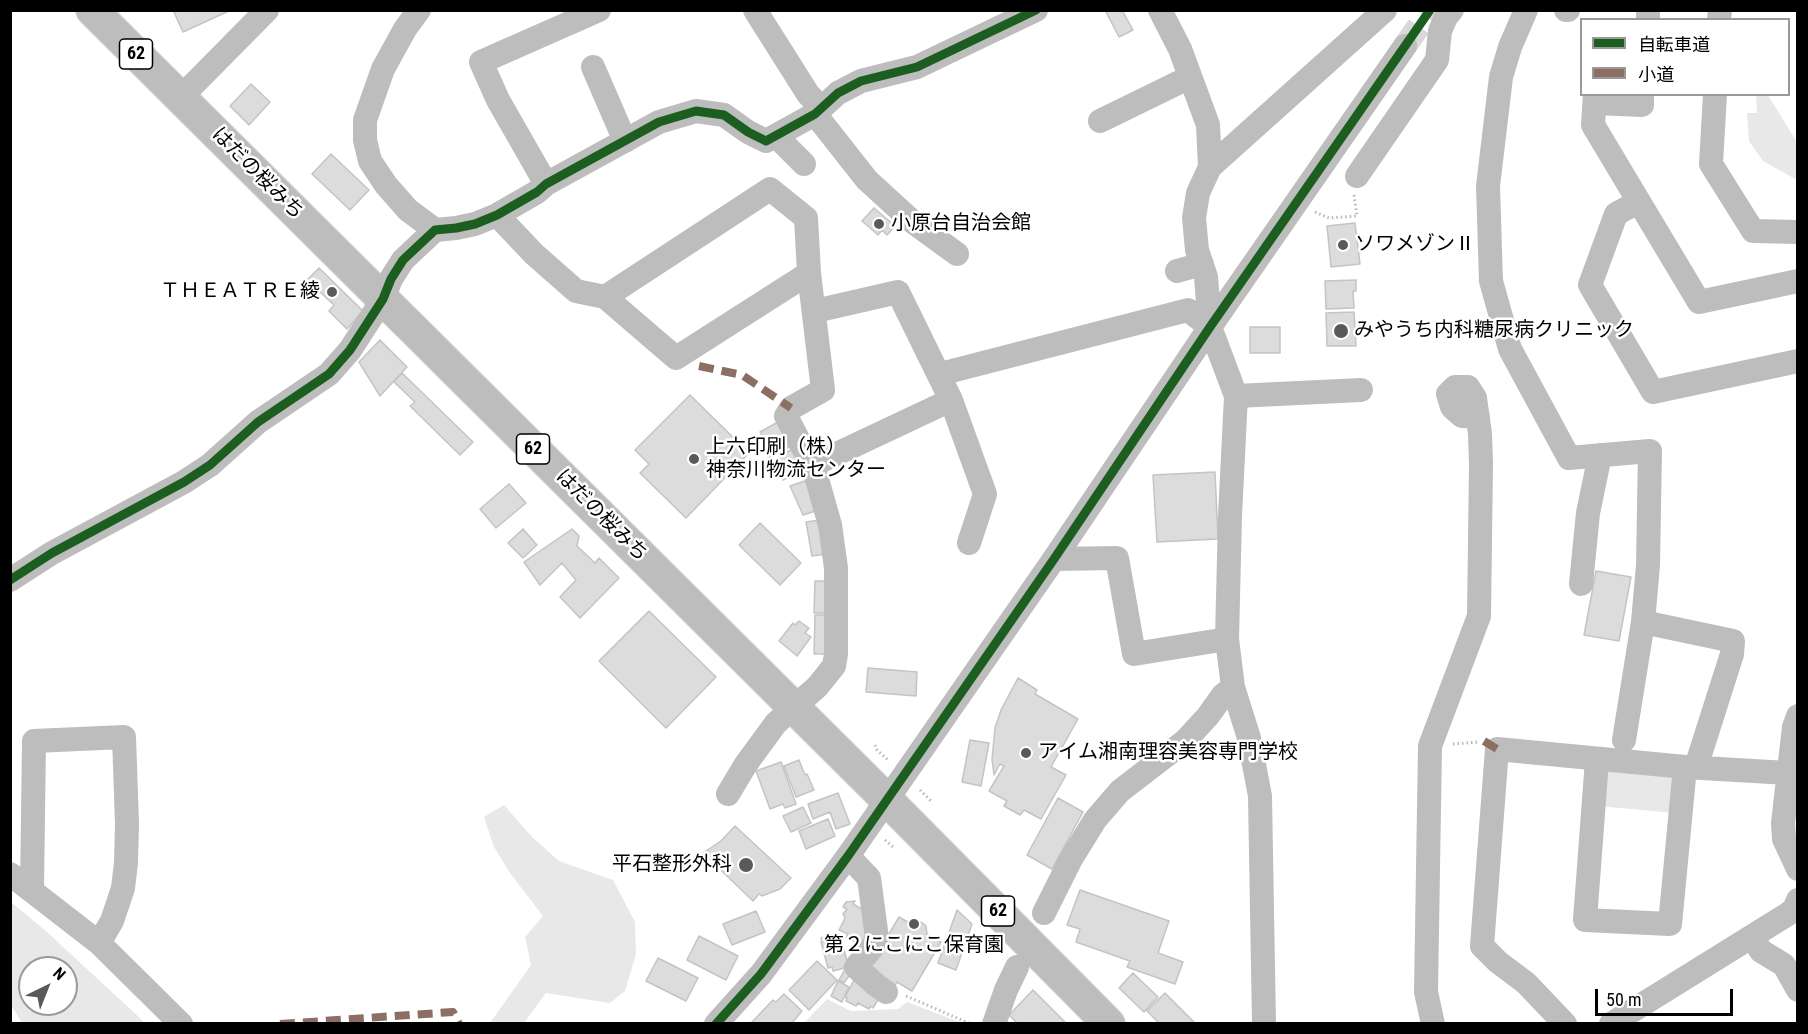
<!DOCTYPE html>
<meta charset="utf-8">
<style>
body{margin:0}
#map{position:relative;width:1808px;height:1034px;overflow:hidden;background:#fff;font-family:"Roboto Condensed","Noto Sans JP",sans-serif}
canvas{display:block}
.frame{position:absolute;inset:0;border:12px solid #000;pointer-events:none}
.legend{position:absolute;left:1580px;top:18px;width:210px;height:78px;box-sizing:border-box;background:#fff;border:2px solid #999;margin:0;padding:8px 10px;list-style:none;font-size:18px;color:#000}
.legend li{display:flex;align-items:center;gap:12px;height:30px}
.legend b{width:30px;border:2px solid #999}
.north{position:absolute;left:18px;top:956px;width:60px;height:60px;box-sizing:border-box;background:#fff;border:2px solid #999;border-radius:50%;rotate:43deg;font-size:16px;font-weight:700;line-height:24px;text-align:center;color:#000}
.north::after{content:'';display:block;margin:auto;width:21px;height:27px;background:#595959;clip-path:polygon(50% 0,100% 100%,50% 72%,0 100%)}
.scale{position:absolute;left:1595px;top:989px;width:138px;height:27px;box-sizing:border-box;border:3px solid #000;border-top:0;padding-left:8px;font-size:18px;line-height:21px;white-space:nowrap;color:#000;-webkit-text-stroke:4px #fff;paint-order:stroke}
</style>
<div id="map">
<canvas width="1808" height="1034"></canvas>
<div class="frame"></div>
<ul class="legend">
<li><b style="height:8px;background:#1b5e20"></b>自転車道</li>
<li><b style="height:8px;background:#8d6e63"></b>小道</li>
</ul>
<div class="north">N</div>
<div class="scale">50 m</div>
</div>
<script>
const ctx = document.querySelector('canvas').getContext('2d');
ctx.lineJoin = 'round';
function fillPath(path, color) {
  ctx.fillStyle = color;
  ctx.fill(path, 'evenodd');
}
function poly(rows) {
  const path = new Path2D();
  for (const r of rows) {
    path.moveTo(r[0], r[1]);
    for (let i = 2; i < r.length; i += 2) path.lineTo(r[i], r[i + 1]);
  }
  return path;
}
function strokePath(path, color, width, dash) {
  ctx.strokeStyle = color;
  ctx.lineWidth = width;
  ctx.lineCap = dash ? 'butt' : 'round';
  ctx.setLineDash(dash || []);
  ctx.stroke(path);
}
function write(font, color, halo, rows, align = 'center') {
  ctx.font = font + ' "Roboto Condensed","Noto Sans JP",sans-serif';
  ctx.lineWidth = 5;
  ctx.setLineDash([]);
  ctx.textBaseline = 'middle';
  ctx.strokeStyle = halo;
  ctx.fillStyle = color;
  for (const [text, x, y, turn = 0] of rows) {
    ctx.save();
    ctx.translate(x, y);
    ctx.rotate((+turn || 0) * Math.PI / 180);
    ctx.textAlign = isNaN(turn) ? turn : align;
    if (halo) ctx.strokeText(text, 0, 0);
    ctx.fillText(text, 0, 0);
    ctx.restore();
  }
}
fillPath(poly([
 [1756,95,1768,95,1795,139,1797,141,1797,180,1763,161,1749,141,1747,113,1757,113],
 [1610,768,1672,774,1674,813,1599,806,1603,773],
 [504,805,533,838,559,861,613,880,635,922,636,954,625,991,610,1003,546,993,524,1023,490,1023,531,965,525,937,543,916,510,873,494,847,484,817],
 [11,902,47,932,140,1018,144,1023,22,1023,11,1005],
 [30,968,66,968,66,1004,30,1004],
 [827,999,851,1011,898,1009,907,1002,962,1023,804,1023]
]), '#e8e8e8');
const building = poly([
 [173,10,231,10,183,32,173,10],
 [1105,10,1122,10,1133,30,1119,37,1105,10],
 [251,84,270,102,249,125,230,106,251,84],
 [331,154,369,190,350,210,312,174,331,154],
 [874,208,895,226,887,235,882,230,878,235,862,221,874,208],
 [1355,223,1360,264,1331,267,1327,226,1355,223],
 [319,268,363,311,347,329,329,311,334,305,307,280,319,268],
 [1356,280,1356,291,1353,291,1354,308,1326,309,1325,281,1356,280],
 [1354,312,1356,346,1327,346,1326,313,1354,312],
 [1250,327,1280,327,1280,353,1250,353,1250,327],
 [380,340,407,367,380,396,359,362,380,340],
 [402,373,473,442,460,455,410,406,415,402,394,382,402,373],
 [690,395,749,453,686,518,640,473,649,464,635,450,690,395],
 [778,422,791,446,769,458,762,447,767,445,760,432,778,422],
 [792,449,804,468,783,480,778,472,776,473,770,464,774,462,773,461,792,449],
 [1215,472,1218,539,1157,542,1153,475,1215,472],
 [808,480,819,510,803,515,790,486,808,480],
 [509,484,526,503,496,528,480,509,509,484],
 [820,520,826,554,812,556,806,522,820,520],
 [760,523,801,563,780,585,739,545,760,523],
 [523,529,537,545,523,558,508,543,523,529],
 [572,529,579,536,577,546,595,563,599,558,619,578,580,618,560,597,576,580,562,563,540,585,524,562,572,529],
 [1596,571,1631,577,1619,641,1584,635,1596,571],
 [815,581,828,581,828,613,814,613,815,581],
 [649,611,716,677,666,728,599,661,649,611],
 [815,615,828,615,829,654,814,654,815,615],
 [799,621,809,628,805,633,811,637,797,656,779,641,793,623,795,625,799,621],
 [868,668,917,672,916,696,866,692,868,668],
 [1018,678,1037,690,1035,694,1078,719,1051,767,1066,775,1041,819,1024,810,1020,815,1004,806,1007,801,989,791,1004,766,1000,764,994,775,992,759,995,728,1001,710,1018,678],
 [970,740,989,743,981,786,962,782,970,740],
 [799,760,805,775,807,774,814,790,796,797,784,766,799,760],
 [781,762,796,804,785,808,783,804,770,809,756,771,781,762],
 [838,793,850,824,836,829,830,812,813,819,808,804,838,793],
 [1058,798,1083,812,1052,869,1027,855,1058,798],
 [803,807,811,823,791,832,783,816,803,807],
 [828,819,835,836,806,849,799,831,828,819],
 [735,826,791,878,780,889,762,896,759,894,753,901,703,853,721,841,735,826],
 [1080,890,1169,921,1158,953,1183,962,1175,984,1127,967,1130,961,1076,942,1080,929,1067,925,1080,890],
 [855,901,853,904,865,911,869,930,861,945,846,937,848,934,839,930,845,918,843,914,847,909,843,907,846,902,855,901],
 [957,910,972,924,956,970,938,963,957,910],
 [756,911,765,932,732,945,723,924,756,911],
 [899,917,913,925,921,922,926,926,927,934,941,942,912,991,897,982,894,988,870,966,899,917],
 [832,935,834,936,836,941,841,940,848,964,844,966,845,968,833,971,832,967,828,968,821,942,822,942,821,938,832,935],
 [699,936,738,956,726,980,687,960,699,936],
 [658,958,698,978,686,1001,646,981,658,958],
 [817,961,837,980,809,1010,789,990,817,961],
 [845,969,851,973,844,983,839,980,845,969],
 [1133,973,1158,997,1144,1012,1119,988,1133,973],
 [855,978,879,998,873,1008,870,1006,869,1009,858,1003,856,1006,846,1001,847,998,845,997,855,978],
 [838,981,849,987,842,1002,831,996,838,981],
 [1033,990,1067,1024,1018,1024,1009,1015,1033,990],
 [1165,993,1194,1022,1193,1024,1160,1024,1147,1011,1165,993],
 [784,994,802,1011,791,1024,754,1024,752,1022,773,1000,776,1002,784,994]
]);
fillPath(building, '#dcdcdc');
strokePath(building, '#c4c4c4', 1.5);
strokePath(poly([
 [1405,46,1430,10]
]), '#d9d9d9', 24, [24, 12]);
const major = poly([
 [92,10,887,800,1109,1024]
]);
strokePath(major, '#dbdbdb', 34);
strokePath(poly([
 [1315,212,1329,218,1357,216,1354,195],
 [1453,744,1479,742],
 [875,745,876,749,889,761],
 [920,790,932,802],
 [885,840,894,848],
 [906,996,971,1024]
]), '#b8b8b8', 3, [1.5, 3]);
strokePath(poly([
 [419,10,405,29,383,69,365,120,365,140,370,161,386,185,408,210,435,230],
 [755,10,808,94,821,108],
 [1160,10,1180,49,1208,125,1210,167,1198,193,1194,218,1197,250,1206,277,1210,327,1236,396,1230,516,1227,639,1233,687,1249,738,1260,796,1264,1024],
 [1526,10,1510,47,1501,77,1488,186,1491,281,1510,349,1569,458,1650,451,1648,565,1643,622,1624,740],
 [1566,10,1568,10],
 [1648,20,1648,10],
 [1719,20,1720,10],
 [593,67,625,141],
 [1595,94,1593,125,1699,302,1798,281],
 [1715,94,1711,164,1753,231,1798,232],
 [180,98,267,10],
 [1595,103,1642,105,1642,94],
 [815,114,867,180,913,222,957,254],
 [1100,121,1190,77],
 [776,136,804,164],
 [1210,167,1385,10],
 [1357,176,1437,60,1440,31,1446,17,1452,10],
 [546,184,498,100,481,62,599,10],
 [1638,202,1616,214,1590,285,1653,392,1798,361],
 [497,215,534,254,576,291,605,297,676,358,809,273],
 [1177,271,1202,264],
 [605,297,770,189,806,218,809,273,823,390,791,408,786,416,799,441,813,465,830,525,836,568,836,654,834,666,817,687,776,723,746,764,728,794],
 [815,311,898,292,951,400,985,494,969,543],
 [940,374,1188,310,1210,327],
 [1236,396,1361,390],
 [813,465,951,400],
 [1054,559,1117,558,1134,654,1227,639],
 [10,580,52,553,184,482,210,465,258,422,329,374,350,350,383,299,391,279,403,260,435,230,456,228,475,224,497,215,537,192,546,184,659,122,696,111,724,115,748,132,766,141,815,114,838,93,861,81,917,67,1036,10],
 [1581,584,1588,513,1600,455],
 [1643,622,1733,641,1732,654,1696,767],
 [1798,716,1794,727,1783,823,1784,839,1798,869],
 [1597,760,1585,920,1670,924,1685,767],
 [848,856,869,878,877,938,872,948,856,967,876,985,886,992],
 [10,874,99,943,181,1024],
 [32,890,34,741,124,737,127,824,126,863,123,888,112,921,99,943],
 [1044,913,1071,859,1095,820,1120,791,1185,741,1208,716,1223,695,1233,687],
 [1752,937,1761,951,1784,965,1798,990],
 [716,1024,761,974,848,856,1054,559,1210,327,1405,46],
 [994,1024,1006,990,1017,967],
 [1433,1024,1426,992,1430,746,1479,616,1481,464,1480,434,1475,398,1468,387,1455,387,1448,394,1452,407,1462,416,1478,417],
 [1565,1024,1526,983,1498,962,1482,946,1497,749,1685,767,1788,773],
 [1611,1024,1788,914,1794,909,1798,900]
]), '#bdbdbd', 24);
strokePath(major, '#bdbdbd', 32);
strokePath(poly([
 [699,366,742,375,791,408],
 [1484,741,1497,749],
 [280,1024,453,1012,459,1024]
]), '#8d6e63', 8, [15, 8]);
strokePath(poly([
 [10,580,52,553,184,482,210,465,258,422,329,374,350,350,383,299,391,279,403,260,435,230,456,228,475,224,497,215,537,192,546,184,659,122,696,111,724,115,748,132,766,141,815,114,838,93,861,81,917,67,1036,10],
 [716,1024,761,974,848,856,1054,559,1210,327,1430,10]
]), '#1b5e20', 9);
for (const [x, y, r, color] of [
 [879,224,6,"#595959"],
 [1343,245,6,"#595959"],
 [332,292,6,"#595959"],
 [1341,331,8,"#595959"],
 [694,459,6,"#595959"],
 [1026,753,6,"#595959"],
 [746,865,8,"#595959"],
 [914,924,6,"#595959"]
]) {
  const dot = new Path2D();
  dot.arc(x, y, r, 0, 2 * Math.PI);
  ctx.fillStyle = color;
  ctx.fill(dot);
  strokePath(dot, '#fff', 2);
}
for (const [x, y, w] of [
 [136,54,33],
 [533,449,33],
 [998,911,33]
]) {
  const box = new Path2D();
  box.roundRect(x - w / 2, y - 15, w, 30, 4.5);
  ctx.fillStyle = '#fff';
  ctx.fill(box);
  strokePath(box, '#000', 1.5);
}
write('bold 18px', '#000', null, [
 ["62",136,54],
 ["62",533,449],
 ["62",998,911]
]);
write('20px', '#000', '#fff', [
 ["はだの桜みち",257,174,45],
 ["はだの桜みち",601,516,45]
]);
write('20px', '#000', '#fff', [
 ["小原台自治会館",891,224],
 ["ソワメゾンⅡ",1355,245],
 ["ＴＨＥＡＴＲＥ綾",320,292,"right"],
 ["みやうち内科糖尿病クリニック",1354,331],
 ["上六印刷（株）",706,448],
 ["神奈川物流センター",706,471],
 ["アイム湘南理容美容専門学校",1038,753],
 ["平石整形外科",732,865,"right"],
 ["第２にこにこ保育園",914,946,"center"]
], 'left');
</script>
